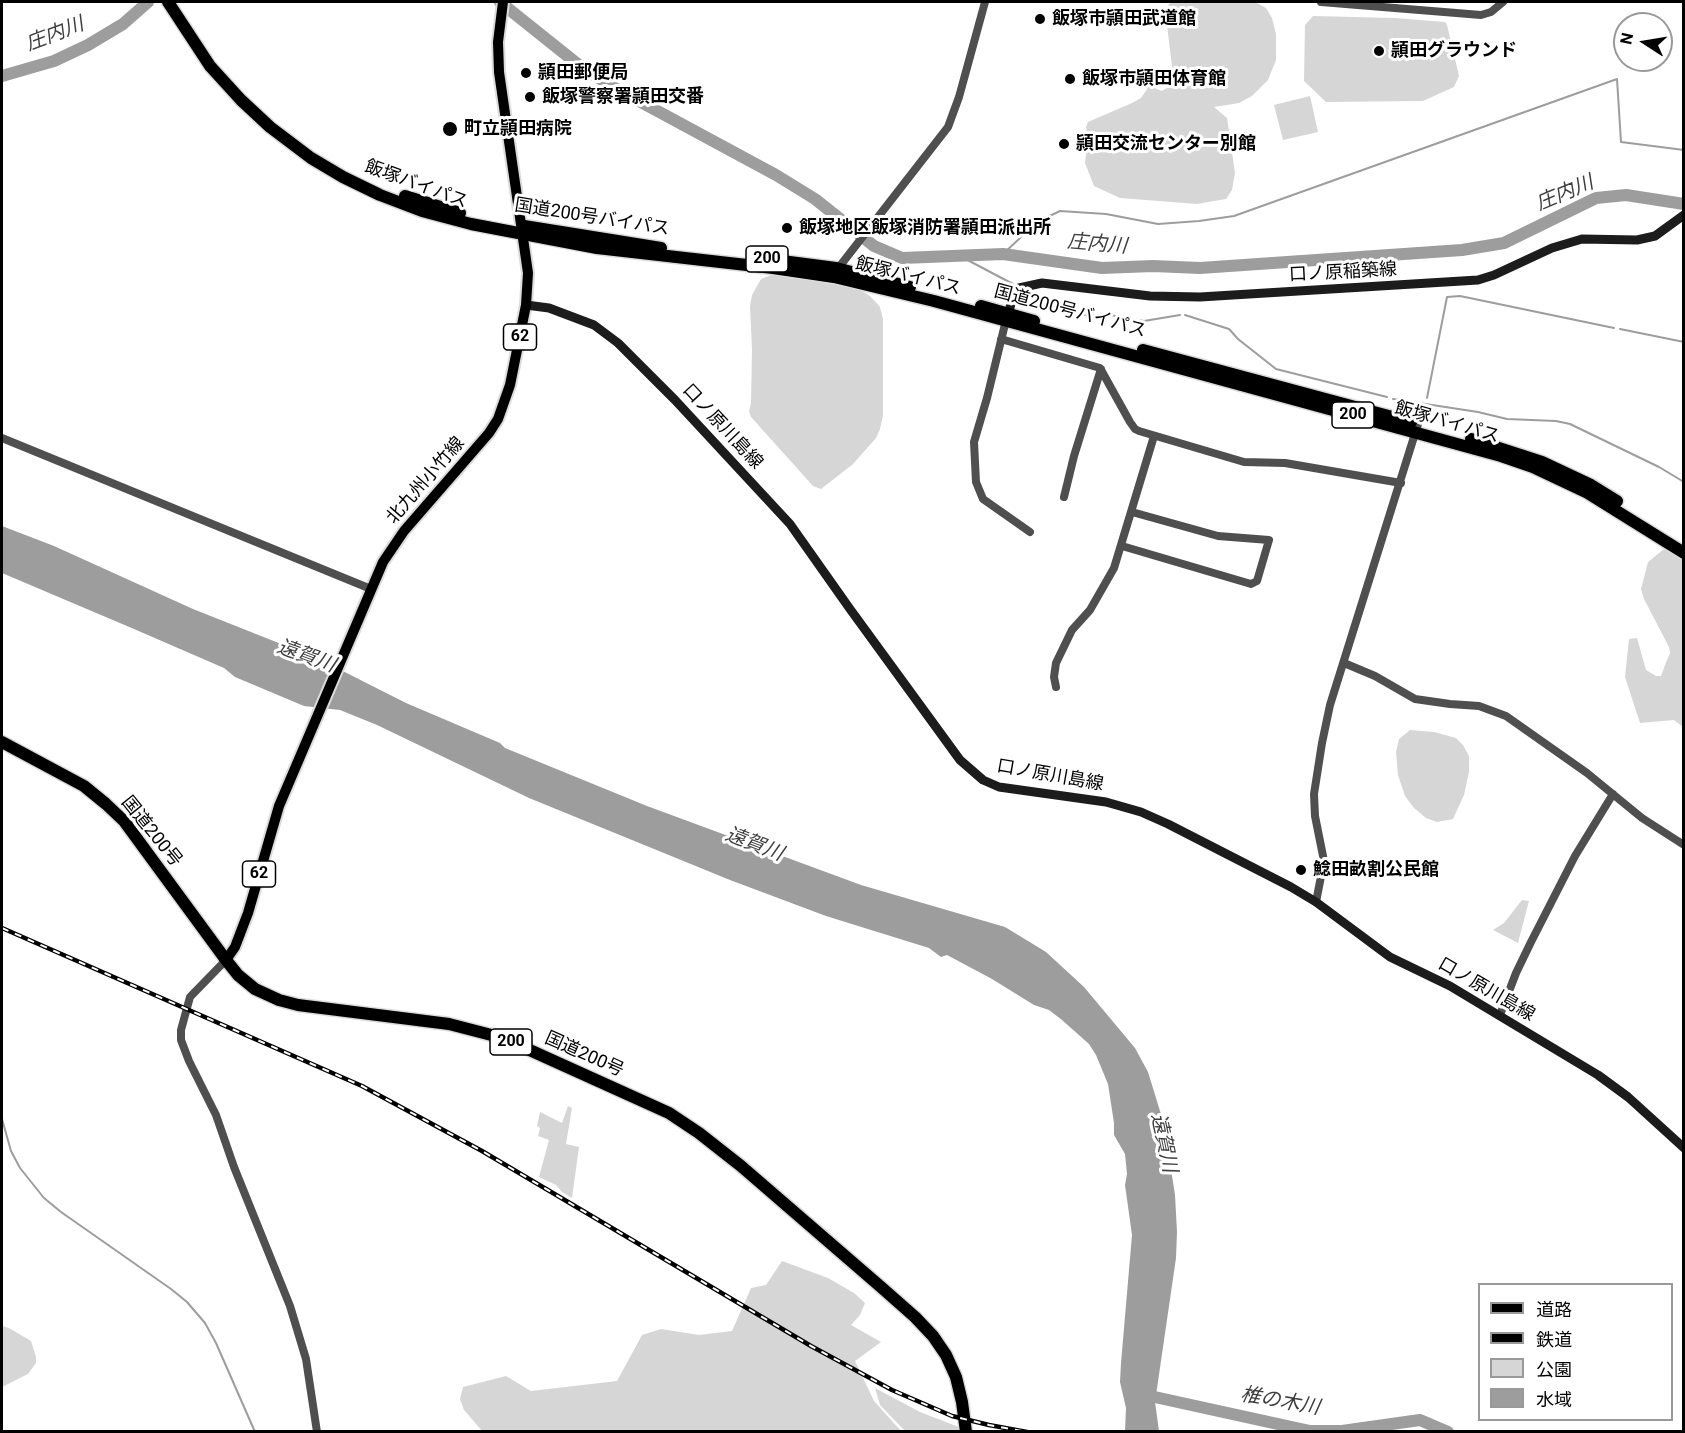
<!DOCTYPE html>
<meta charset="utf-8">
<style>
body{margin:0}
#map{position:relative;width:1685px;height:1433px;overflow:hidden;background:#fff;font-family:Roboto,"Noto Sans JP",sans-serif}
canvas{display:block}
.frame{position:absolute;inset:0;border:3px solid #000;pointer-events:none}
.legend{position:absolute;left:1478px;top:1283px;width:195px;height:138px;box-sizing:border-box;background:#fff;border:2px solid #999;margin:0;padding:8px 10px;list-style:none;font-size:18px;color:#000}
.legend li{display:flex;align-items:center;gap:12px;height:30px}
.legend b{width:30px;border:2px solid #999}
.north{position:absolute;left:1613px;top:12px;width:60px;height:60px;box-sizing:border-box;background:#fff;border:2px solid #999;border-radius:50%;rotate:282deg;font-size:16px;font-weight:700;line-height:24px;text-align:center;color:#000}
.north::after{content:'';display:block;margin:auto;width:21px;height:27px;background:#000;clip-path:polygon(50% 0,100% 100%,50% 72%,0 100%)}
</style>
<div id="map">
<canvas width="1685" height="1433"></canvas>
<div class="frame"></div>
<ul class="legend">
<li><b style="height:8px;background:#000"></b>道路</li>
<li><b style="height:8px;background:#000"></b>鉄道</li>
<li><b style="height:16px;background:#d6d6d6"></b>公園</li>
<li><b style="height:16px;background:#9d9d9d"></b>水域</li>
</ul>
<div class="north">N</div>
</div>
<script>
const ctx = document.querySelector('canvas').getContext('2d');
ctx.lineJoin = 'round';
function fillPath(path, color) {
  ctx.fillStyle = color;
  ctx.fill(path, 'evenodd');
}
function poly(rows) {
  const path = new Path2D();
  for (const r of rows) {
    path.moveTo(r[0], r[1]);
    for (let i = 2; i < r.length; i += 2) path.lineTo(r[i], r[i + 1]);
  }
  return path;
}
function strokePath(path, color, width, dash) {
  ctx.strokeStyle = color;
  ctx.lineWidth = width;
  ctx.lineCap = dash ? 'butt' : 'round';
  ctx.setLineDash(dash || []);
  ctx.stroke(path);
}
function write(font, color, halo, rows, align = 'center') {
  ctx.font = font + ' Roboto,"Noto Sans JP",sans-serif';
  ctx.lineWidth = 6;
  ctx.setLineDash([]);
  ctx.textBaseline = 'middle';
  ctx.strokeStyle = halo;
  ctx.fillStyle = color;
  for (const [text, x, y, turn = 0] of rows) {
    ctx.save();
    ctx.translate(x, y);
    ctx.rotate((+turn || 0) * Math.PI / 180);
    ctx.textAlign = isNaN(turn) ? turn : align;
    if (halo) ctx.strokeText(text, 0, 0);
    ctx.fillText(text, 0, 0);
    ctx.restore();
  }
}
fillPath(poly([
 [1171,2,1255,2,1266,8,1272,18,1276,34,1276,60,1268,80,1252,96,1239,103,1214,107,1227,118,1235,173,1232,190,1226,199,1197,204,1120,198,1094,186,1085,163,1088,137,1086,127,1088,122,1132,103,1141,98,1149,86,1162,91,1174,83,1165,9],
 [1313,16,1395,18,1445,22,1447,25,1459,76,1454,87,1423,101,1326,102,1304,81,1305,25],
 [1310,96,1318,132,1283,140,1274,105],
 [789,274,822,277,858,288,871,297,880,307,883,319,883,415,880,429,876,438,853,464,821,489,813,486,751,417,749,411,751,403,752,350,750,306,752,295,761,279,771,275],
 [1675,546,1684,552,1683,727,1674,720,1640,723,1625,677,1629,639,1637,638,1646,670,1656,676,1661,676,1665,665,1670,653,1669,647,1644,599,1641,589,1648,562,1664,549],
 [1410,730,1434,732,1456,738,1463,745,1469,756,1469,772,1464,795,1453,819,1437,822,1426,818,1414,808,1405,796,1398,775,1396,752,1399,739],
 [1522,900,1529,901,1518,943,1493,930,1504,923],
 [568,1106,572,1108,566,1144,579,1147,572,1198,562,1192,556,1185,539,1177,549,1140,538,1136,540,1128,537,1126,540,1112,562,1123],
 [782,1261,828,1278,854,1293,865,1303,860,1315,851,1325,881,1342,855,1361,874,1401,901,1431,483,1432,464,1410,460,1399,463,1387,506,1376,531,1391,617,1381,642,1335,661,1329,699,1335,732,1331,751,1288,766,1285],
 [2,1326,9,1328,31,1341,36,1357,36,1363,28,1374,2,1387],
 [875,1388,920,1412,959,1427,959,1431,905,1431,880,1405]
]), '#d6d6d6');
fillPath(poly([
 [2,526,54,546,193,609,319,659,406,703,500,743,505,748,647,806,861,885,1005,927,1046,952,1084,987,1135,1048,1148,1072,1164,1124,1175,1195,1177,1232,1176,1258,1155,1402,1159,1431,1125,1431,1126,1408,1120,1382,1121,1363,1132,1235,1125,1185,1127,1174,1125,1154,1114,1135,1114,1123,1108,1084,1096,1055,1089,1044,1062,1020,1049,1010,1034,1005,992,979,947,955,941,957,929,948,826,916,730,880,529,798,377,725,340,710,304,706,235,677,224,668,134,629,2,573]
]), '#9d9d9d');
strokePath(poly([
 [1003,254,1037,222,1060,211,1106,214,1158,224,1199,221,1234,216,1617,79,1621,142,1684,150],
 [958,255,1013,284],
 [1025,291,1072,315,1110,315,1144,321,1180,315],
 [1185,315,1229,329,1238,339,1276,369,1387,397],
 [1620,329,1684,342],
 [1427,398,1447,297,1460,296,1614,328],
 [1393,399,1478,412,1507,419,1556,421,1570,424,1659,467,1684,482],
 [2,1119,11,1151,20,1168,44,1198,61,1212,171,1289,187,1302,205,1323,216,1343,255,1432]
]), '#9d9d9d', 2);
strokePath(poly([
 [500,2,580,66,613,87,776,175,815,199,874,246,902,258,1003,254,1102,268,1153,266,1200,268,1462,250,1504,243,1596,198,1626,195,1684,204],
 [2,76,54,61,88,45,123,24,148,2],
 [1141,1394,1310,1431,1342,1431,1420,1420,1448,1432]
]), '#9d9d9d', 12);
const primary = poly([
 [226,960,235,947,248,913,279,806,383,562,404,531,489,433,498,419,510,385,526,305,528,273,499,72,498,42,503,2]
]);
const trunk = poly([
 [168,2,210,66,241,100,270,127,311,158,343,177,380,195,422,211,471,224,597,248,773,268,834,277,934,301,1501,456,1533,467,1586,492,1684,553],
 [405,196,460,213],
 [524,226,661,248],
 [759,258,836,268,910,287],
 [981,306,1034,321],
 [1143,350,1411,422],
 [1471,439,1542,462,1591,485,1617,501],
 [2,742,84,786,106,804,124,821,226,960,238,975,255,989,279,1000,298,1005,449,1024,503,1038,669,1113,699,1133,741,1166,881,1287,915,1317,933,1336,946,1355,956,1377,962,1402,966,1432]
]);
strokePath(primary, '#dbdbdb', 14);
strokePath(trunk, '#dbdbdb', 15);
strokePath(poly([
 [1321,2,1481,15,1491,12,1503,2],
 [836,271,948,127,959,97,985,2],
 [1007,316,987,398,974,442,976,482,983,499,1030,532],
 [1001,339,1100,368,1130,422,1135,429,1139,431,1244,462,1285,463,1401,483],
 [2,438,371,589],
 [1064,497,1074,456,1101,369],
 [1122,546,1251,584,1257,581,1269,540,1218,536,1132,512],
 [1344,663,1375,676,1415,699,1450,704,1479,706,1506,716,1587,773,1642,818,1684,845],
 [1056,687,1054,677,1056,663,1072,630,1090,610,1114,568,1154,436],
 [1316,902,1324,861,1315,816,1314,794,1322,743,1330,705,1418,424],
 [226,960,190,997,181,1030,181,1040,189,1061,216,1115,234,1167,290,1306,306,1359,317,1432],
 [1500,1015,1516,973,1531,942,1575,856,1613,794]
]), '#4f4f4f', 8);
strokePath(poly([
 [526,305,549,308,594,325,618,343,675,400,790,524,850,609,960,760,983,780,999,787,1106,802,1141,812,1168,824,1291,887,1316,902,1390,957,1450,986,1598,1075,1628,1097,1684,1148],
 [1008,314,1015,291,1019,288,1042,283,1150,296,1200,297,1478,280,1494,275,1552,248,1582,239,1637,240,1655,236,1684,215]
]), '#1c1c1c', 9);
strokePath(primary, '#000', 10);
strokePath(trunk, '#000', 12);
const rail = poly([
 [2,928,362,1086,482,1151,811,1346,892,1390,952,1416,989,1425,1027,1432]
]);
strokePath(rail, '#000', 4.5);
strokePath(rail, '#fff', 2, [7]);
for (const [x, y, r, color] of [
 [1040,19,6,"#000"],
 [1379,51,6,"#000"],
 [526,73,6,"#000"],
 [1070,79,6,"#000"],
 [530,97,6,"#000"],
 [450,129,8,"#000"],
 [1064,144,6,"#000"],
 [787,228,6,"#000"],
 [1301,870,6,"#000"]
]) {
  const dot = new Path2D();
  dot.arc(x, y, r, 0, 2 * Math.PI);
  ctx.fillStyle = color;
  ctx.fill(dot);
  strokePath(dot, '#fff', 2);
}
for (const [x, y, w] of [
 [767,259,42],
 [520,337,33],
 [1353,415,42],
 [259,874,33],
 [511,1042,42]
]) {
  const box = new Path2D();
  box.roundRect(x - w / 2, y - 13, w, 26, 4.5);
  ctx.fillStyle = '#fff';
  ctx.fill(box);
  strokePath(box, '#000', 1.5);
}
write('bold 16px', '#000', null, [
 ["200",767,259],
 ["62",520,337],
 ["200",1353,415],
 ["62",259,874],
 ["200",511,1042]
]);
write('bold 18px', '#000', '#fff', [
 ["飯塚市頴田武道館",1052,19],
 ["頴田グラウンド",1391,51],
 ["頴田郵便局",538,73],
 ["飯塚市頴田体育館",1082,79],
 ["飯塚警察署頴田交番",542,97],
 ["町立頴田病院",464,129],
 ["頴田交流センター別館",1076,144],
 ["飯塚地区飯塚消防署頴田派出所",799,228],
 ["鯰田畝割公民館",1313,870]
], 'left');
write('18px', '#000', '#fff', [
 ["飯塚バイパス",416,185,20],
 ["国道200号バイパス",592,218,9],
 ["口ノ原稲築線",1343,273,-3],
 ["飯塚バイパス",908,277,14],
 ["国道200号バイパス",1070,312,15],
 ["飯塚バイパス",1447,423,16],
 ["口ノ原川島線",722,427,47],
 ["北九州小竹線",426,481,-49],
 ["口ノ原川島線",1050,776,10],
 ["国道200号",151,832,51],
 ["口ノ原川島線",1486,990,30],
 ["国道200号",584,1055,24]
]);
write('italic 20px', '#3e3e3e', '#fff', [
 ["庄内川",55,35,-21],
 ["庄内川",1565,194,-23],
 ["庄内川",1097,245,5],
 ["遠賀川",306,657,20],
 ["遠賀川",754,845,21],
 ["遠賀川",1163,1143,78],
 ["椎の木川",1280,1402,10]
]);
</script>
